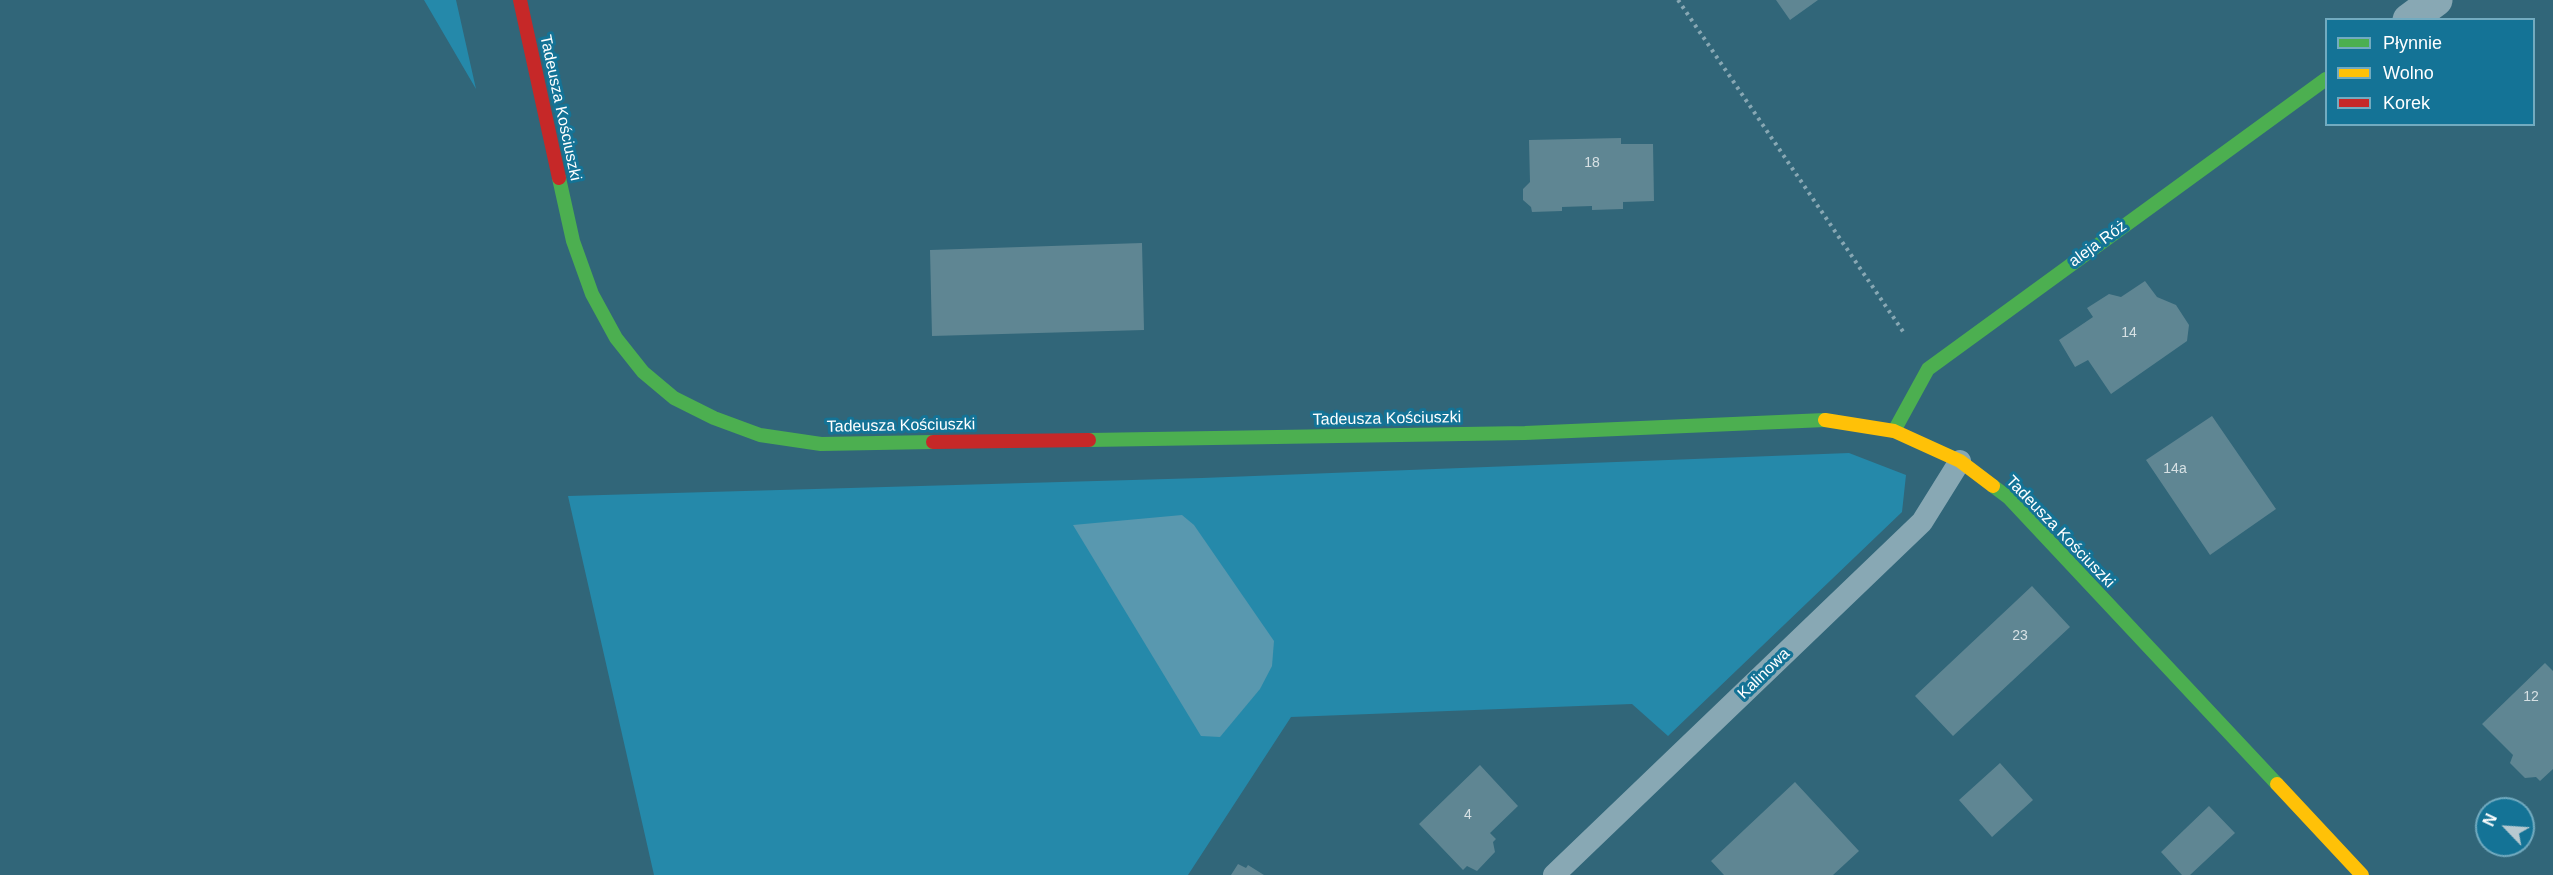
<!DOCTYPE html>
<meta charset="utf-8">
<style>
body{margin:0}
#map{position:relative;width:2553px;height:875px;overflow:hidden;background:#316679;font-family:Arial,sans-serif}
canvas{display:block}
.legend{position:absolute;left:2325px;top:18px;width:210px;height:108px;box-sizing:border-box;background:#147396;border:2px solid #72abc0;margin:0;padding:8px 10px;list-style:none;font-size:18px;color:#fff}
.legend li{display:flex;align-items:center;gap:12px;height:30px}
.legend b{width:30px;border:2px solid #72abc0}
.north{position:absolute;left:2475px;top:797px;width:60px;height:60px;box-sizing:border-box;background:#147396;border:2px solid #72abc0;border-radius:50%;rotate:295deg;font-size:16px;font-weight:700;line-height:24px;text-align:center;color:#fff}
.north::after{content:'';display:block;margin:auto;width:21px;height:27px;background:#b7c9d0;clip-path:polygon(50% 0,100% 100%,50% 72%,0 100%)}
</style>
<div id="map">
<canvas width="2553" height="875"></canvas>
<ul class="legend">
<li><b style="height:8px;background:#4caf50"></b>Płynnie</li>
<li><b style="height:8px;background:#ffc107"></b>Wolno</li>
<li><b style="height:8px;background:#c62828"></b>Korek</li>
</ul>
<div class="north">N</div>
</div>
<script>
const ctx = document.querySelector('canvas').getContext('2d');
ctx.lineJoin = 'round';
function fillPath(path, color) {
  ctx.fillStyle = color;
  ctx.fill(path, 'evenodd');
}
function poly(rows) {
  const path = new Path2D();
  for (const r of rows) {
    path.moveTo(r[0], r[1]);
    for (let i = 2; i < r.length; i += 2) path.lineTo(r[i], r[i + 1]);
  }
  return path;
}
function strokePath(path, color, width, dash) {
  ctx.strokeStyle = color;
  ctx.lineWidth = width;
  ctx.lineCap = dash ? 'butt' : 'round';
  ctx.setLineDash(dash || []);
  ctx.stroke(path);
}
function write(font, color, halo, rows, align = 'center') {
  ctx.font = font + ' Arial,sans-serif';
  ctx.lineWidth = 6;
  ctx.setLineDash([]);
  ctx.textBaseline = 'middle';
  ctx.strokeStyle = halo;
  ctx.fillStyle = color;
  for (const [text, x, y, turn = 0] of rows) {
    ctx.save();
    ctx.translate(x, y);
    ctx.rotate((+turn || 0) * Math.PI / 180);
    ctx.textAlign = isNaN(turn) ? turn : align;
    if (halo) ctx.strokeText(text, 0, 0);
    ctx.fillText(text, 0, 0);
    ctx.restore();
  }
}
fillPath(poly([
 [424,0,456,0,476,89],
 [1849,453,1906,475,1902,512,1668,736,1632,704,1291,717,1188,875,654,875,568,496,1202,478]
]), '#2589aa');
fillPath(poly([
 [1182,515,1194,525,1274,641,1272,666,1260,689,1220,737,1201,736,1073,525]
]), '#5998af');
fillPath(poly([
 [1776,0,1818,0,1790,20],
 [1621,138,1621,144,1653,144,1654,201,1623,202,1623,209,1592,210,1592,206,1562,207,1562,211,1532,212,1531,207,1523,200,1523,189,1530,182,1529,140],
 [1142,243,1144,330,932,336,930,250],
 [2145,281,2157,297,2176,305,2189,325,2187,341,2111,394,2088,360,2075,367,2059,340,2093,317,2087,308,2109,294,2121,297],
 [2212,416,2276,509,2210,555,2146,460],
 [2032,586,2070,627,1953,736,1915,696],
 [2545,663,2553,671,2553,769,2540,781,2536,777,2525,778,2510,763,2513,755,2482,724],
 [2000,763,2033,800,1992,837,1959,800],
 [1480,765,1518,806,1490,833,1496,839,1493,842,1495,852,1477,871,1467,866,1463,870,1419,824],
 [1795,782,1859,851,1833,875,1724,875,1711,861],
 [2209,806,2235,833,2190,875,2182,875,2161,852],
 [1238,864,1246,868,1248,865,1264,875,1231,875]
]), '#5f8693');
strokePath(poly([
 [1678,0,1904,333]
]), '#88a8b4', 4, [3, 4.5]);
strokePath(poly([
 [1554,875,1922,522,1960,461]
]), '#88a8b4', 22);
strokePath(poly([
 [2409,20,2436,0]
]), '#88a8b4', 33);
strokePath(poly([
 [559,178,573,241,592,294,616,338,643,372,674,398,714,418,760,435,821,444,933,442],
 [1894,431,1928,369,2326,79],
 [1089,440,1525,433,1825,420],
 [1993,486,2009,498,2277,784]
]), '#4caf50', 14);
strokePath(poly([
 [1825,420,1894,431,1960,461,1993,486],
 [2277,784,2362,875]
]), '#ffc107', 14);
strokePath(poly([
 [520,0,559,178],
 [933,442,1089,440]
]), '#c62828', 14);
write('14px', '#d7e1e4', null, [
 ["18",1592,163],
 ["14",2129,333],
 ["14a",2175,469],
 ["23",2020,636],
 ["12",2531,697],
 ["4",1468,815]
]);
write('16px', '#fff', '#147396', [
 ["Tadeusza Kościuszki",560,108,78],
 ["aleja Róż",2098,244,-36],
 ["Tadeusza Kościuszki",1387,419,-1],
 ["Tadeusza Kościuszki",901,426,-1],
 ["Tadeusza Kościuszki",2060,532,46],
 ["Kalinowa",1764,674,-44]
]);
</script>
